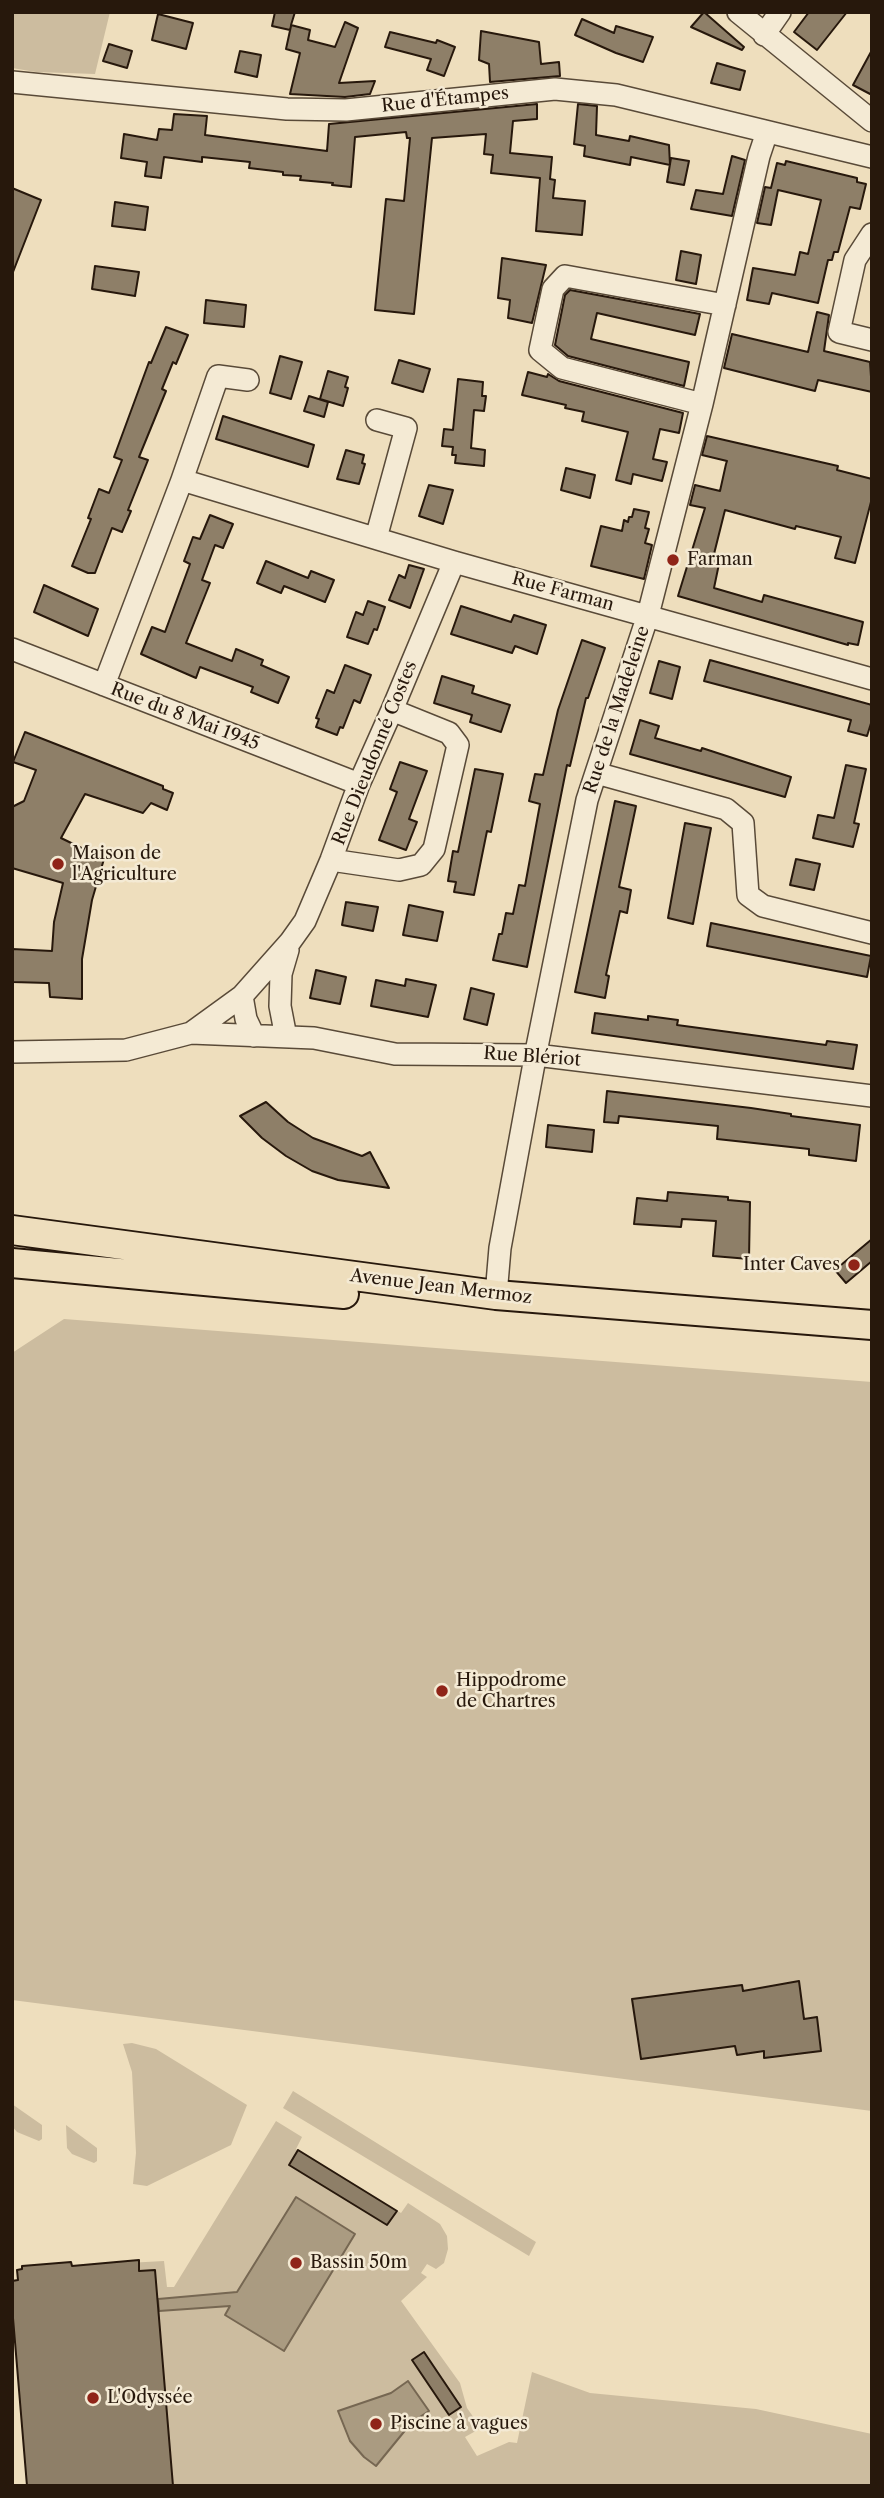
<!DOCTYPE html>
<meta charset="utf-8">
<style>
body{margin:0}
#map{position:relative;width:884px;height:2498px;overflow:hidden;background:#eedebd;font-family:"Libre Caslon Text",serif}
canvas{display:block}
.frame{position:absolute;inset:0;border:14px solid #27180c;pointer-events:none}
</style>
<div id="map">
<canvas width="884" height="2498"></canvas>
<div class="frame"></div>
</div>
<script>
const ctx = document.querySelector('canvas').getContext('2d');
ctx.lineJoin = 'round';
function fillPath(path, color) {
  ctx.fillStyle = color;
  ctx.fill(path, 'evenodd');
}
function poly(rows) {
  const path = new Path2D();
  for (const r of rows) {
    path.moveTo(r[0], r[1]);
    for (let i = 2; i < r.length; i += 2) path.lineTo(r[i], r[i + 1]);
  }
  return path;
}
function strokePath(path, color, width, dash) {
  ctx.strokeStyle = color;
  ctx.lineWidth = width;
  ctx.lineCap = dash ? 'butt' : 'round';
  ctx.setLineDash(dash || []);
  ctx.stroke(path);
}
function write(font, color, halo, rows, align = 'center') {
  ctx.font = font + ' "Libre Caslon Text",serif';
  ctx.lineWidth = 5;
  ctx.setLineDash([]);
  ctx.textBaseline = 'middle';
  ctx.strokeStyle = halo;
  ctx.fillStyle = color;
  for (const [text, x, y, turn = 0] of rows) {
    ctx.save();
    ctx.translate(x, y);
    ctx.rotate((+turn || 0) * Math.PI / 180);
    ctx.textAlign = isNaN(turn) ? turn : align;
    if (halo) ctx.strokeText(text, 0, 0);
    ctx.fillText(text, 0, 0);
    ctx.restore();
  }
}
fillPath(poly([
 [12,12,110,12,95,74,36,72,12,68],
 [64,1319,872,1382,872,2111,12,2000,12,1353],
 [132,2043,156,2049,247,2105,231,2145,147,2186,133,2184,136,2153,132,2072,123,2044],
 [293,2091,536,2242,529,2256,283,2108],
 [12,2104,42,2125,42,2139,39,2141,17,2132,12,2126],
 [276,2121,302,2137,296,2149,401,2213,408,2203,440,2224,447,2236,448,2249,444,2263,436,2269,427,2264,421,2273,427,2277,401,2301,460,2383,467,2408,481,2428,465,2437,477,2456,509,2442,517,2443,532,2372,590,2393,756,2409,872,2434,872,2486,27,2486,12,2306,12,2281,18,2280,17,2270,22,2269,22,2266,71,2262,72,2266,164,2261,167,2287,174,2287],
 [66,2125,97,2148,97,2161,94,2163,72,2154,67,2148]
]), '#ccbc9f');
const water = poly([
 [296,2197,355,2234,284,2351,225,2315,230,2306,159,2311,158,2299,237,2292,296,2197],
 [408,2381,429,2411,412,2422,376,2466,364,2457,350,2441,338,2411,391,2393,408,2381]
]);
fillPath(water, '#aa9b81');
strokePath(water, '#766752', 2);
const building = poly([
 [275,12,295,12,291,25,310,30,308,40,335,47,345,22,358,28,339,83,375,81,370,94,345,97,290,94,300,53,286,49,291,26,290,30,272,26,275,12],
 [704,12,744,47,742,50,691,27,704,12],
 [809,12,847,12,817,50,794,32,809,12],
 [158,14,193,23,186,49,152,40,158,14],
 [582,19,614,33,616,26,653,37,643,62,616,53,575,35,582,19],
 [481,31,539,42,541,64,559,62,560,76,490,82,489,64,479,60,481,31],
 [390,32,436,43,437,40,455,47,444,76,427,70,431,59,385,47,390,32],
 [109,44,132,51,127,68,103,61,109,44],
 [872,50,872,95,853,85,872,50],
 [240,51,261,55,257,77,235,72,240,51],
 [717,63,745,71,740,90,711,83,717,63],
 [537,104,537,119,513,121,510,153,552,157,550,179,555,180,553,198,585,201,582,235,536,231,540,178,491,173,493,155,484,154,486,134,432,138,414,314,375,310,386,199,404,201,410,138,407,138,406,132,355,137,351,187,332,185,333,183,300,180,301,176,283,175,283,172,249,168,250,162,202,157,202,162,164,157,161,178,145,176,147,162,121,158,124,134,157,140,159,129,172,130,174,114,207,116,205,135,327,151,329,124,537,104],
 [578,104,597,106,596,135,629,141,630,136,669,145,670,165,631,157,630,165,584,156,585,146,574,144,578,104],
 [732,156,745,160,732,216,691,209,696,190,723,194,732,156],
 [671,158,689,161,684,185,667,182,671,158],
 [786,161,857,178,857,182,866,184,860,209,850,207,838,252,834,252,832,260,828,260,818,303,772,293,769,304,747,300,753,268,795,275,800,252,808,254,821,200,778,190,771,225,757,223,765,187,771,188,777,163,785,165,786,161],
 [12,188,41,200,13,272,12,272,12,188],
 [115,202,148,207,145,230,112,226,115,202],
 [681,251,701,255,696,284,676,280,681,251],
 [502,258,546,265,532,323,508,318,510,300,498,298,502,258],
 [95,266,139,272,135,296,92,289,95,266],
 [570,290,700,314,695,335,597,313,591,339,689,362,684,386,568,356,555,345,565,295,570,290],
 [206,300,246,305,244,327,204,323,206,300],
 [817,312,829,315,824,351,870,362,872,392,818,380,815,391,724,368,732,334,808,352,817,312],
 [166,327,188,335,176,364,173,362,162,389,166,391,139,457,148,460,128,510,131,511,122,532,112,528,95,573,88,573,72,566,91,519,88,518,99,489,109,493,122,460,114,457,149,362,151,363,166,327],
 [280,356,302,362,291,399,270,393,280,356],
 [399,360,430,369,423,392,392,383,399,360],
 [328,371,348,377,345,387,348,388,343,406,320,399,328,371],
 [528,372,547,377,548,374,559,381,683,413,679,433,660,429,653,459,667,462,662,481,633,474,631,484,616,480,628,432,582,421,584,412,565,408,566,405,522,395,528,372],
 [458,379,483,382,482,396,486,396,484,411,474,410,471,448,485,450,484,466,455,463,456,455,452,455,453,447,442,446,444,429,453,430,458,379],
 [309,396,328,402,324,417,304,411,309,396],
 [223,416,314,445,308,467,216,439,223,416],
 [707,436,838,466,837,470,872,479,872,498,855,563,835,558,841,537,796,526,795,529,725,510,713,558,720,559,714,588,762,602,764,595,863,622,858,645,848,643,848,645,678,596,705,508,690,505,695,485,720,491,726,464,727,461,702,455,707,436],
 [346,450,364,455,362,463,365,464,359,484,337,479,346,450],
 [566,468,595,475,590,498,561,490,566,468],
 [429,485,453,490,443,524,419,516,429,485],
 [634,509,649,512,645,528,649,529,645,543,652,545,644,579,591,566,601,526,622,531,624,520,628,522,629,517,632,517,634,509],
 [210,515,233,524,223,548,215,545,202,580,210,583,186,643,232,661,236,649,263,660,261,665,289,677,278,703,251,692,253,687,200,667,196,678,141,654,152,627,165,632,190,564,184,561,193,537,200,539,210,515],
 [266,561,308,578,311,571,334,580,325,602,284,586,281,593,257,583,266,561],
 [409,565,424,569,410,608,389,600,399,575,405,578,409,565],
 [44,585,98,609,88,636,34,612,44,585],
 [368,601,385,607,377,630,374,629,368,644,347,637,356,612,363,615,368,601],
 [461,606,511,622,514,615,546,625,537,654,515,646,512,653,451,634,461,606],
 [582,640,605,648,588,698,586,698,570,766,567,765,527,967,493,960,499,934,502,934,506,913,513,914,519,885,525,886,540,804,529,801,535,774,543,775,558,710,582,640],
 [710,660,872,705,872,720,867,736,848,731,851,720,704,681,710,660],
 [659,661,680,667,672,699,650,693,659,661],
 [345,665,371,675,360,703,354,700,343,728,340,727,337,735,316,727,319,719,316,718,327,690,334,693,345,665],
 [442,676,474,686,472,693,510,705,501,732,470,722,472,715,434,703,442,676],
 [640,720,659,726,655,738,701,751,702,748,791,777,785,797,630,754,640,720],
 [25,732,163,786,163,789,173,793,167,810,151,803,143,813,85,794,61,838,104,859,92,900,82,959,82,999,50,997,49,983,12,982,12,949,52,951,54,922,63,883,12,868,12,807,24,801,36,770,13,762,25,732],
 [400,762,427,771,409,819,417,822,406,850,379,840,397,792,390,789,400,762],
 [846,765,866,769,854,823,859,824,853,847,813,838,818,815,834,818,846,765],
 [475,769,503,774,491,832,487,831,474,895,454,892,456,882,448,881,453,851,458,852,475,769],
 [615,801,636,806,619,887,631,890,627,913,620,911,606,975,609,976,605,998,575,992,615,801],
 [685,823,711,828,693,924,668,918,685,823],
 [796,859,820,864,814,890,790,885,796,859],
 [346,902,378,907,373,931,342,925,346,902],
 [409,905,443,912,437,941,403,935,409,905],
 [711,923,871,956,867,977,707,946,711,923],
 [316,970,346,977,340,1004,310,998,316,970],
 [406,979,436,985,428,1017,371,1006,376,980,405,986,406,979],
 [471,988,494,994,487,1025,464,1019,471,988],
 [595,1013,648,1020,648,1016,678,1020,677,1025,826,1045,827,1041,857,1045,853,1069,592,1033,595,1013],
 [607,1091,751,1108,791,1114,791,1116,860,1125,856,1161,809,1155,809,1149,717,1139,718,1126,619,1116,618,1123,604,1122,607,1091],
 [266,1102,288,1122,313,1138,362,1156,370,1152,389,1188,338,1180,312,1171,286,1156,262,1138,240,1116,266,1102],
 [548,1125,594,1130,592,1152,546,1147,548,1125],
 [668,1192,728,1197,728,1200,750,1202,749,1259,713,1256,716,1221,682,1219,681,1227,634,1224,637,1198,667,1201,668,1192],
 [872,1239,872,1261,846,1283,835,1270,872,1239],
 [799,1981,804,2019,817,2017,821,2051,764,2058,764,2051,737,2055,735,2046,641,2059,632,1999,742,1985,743,1991,799,1981],
 [298,2150,397,2211,387,2225,289,2165,298,2150],
 [139,2260,139,2271,155,2270,173,2486,27,2486,12,2306,12,2281,18,2280,17,2270,22,2269,22,2266,71,2262,72,2266,139,2260],
 [424,2352,461,2407,449,2415,412,2360,424,2352]
]);
fillPath(building, '#8e7f68');
strokePath(building, '#27180c', 2);
const minor = poly([
 [738,12,872,121],
 [764,35,780,12],
 [12,82,287,109,346,110,555,89,616,95,872,157],
 [872,234,855,260,839,332,872,340],
 [702,404,562,368,540,350,553,289,565,276,725,305],
 [182,480,218,376,248,380],
 [376,538,406,428,377,420],
 [12,649,359,784],
 [104,685,182,480,454,562,872,679],
 [596,773,726,809,743,823,748,895,763,906,872,933],
 [331,860,399,870,421,865,434,849,458,745,449,733,392,710],
 [242,996,246,1019,254,1036],
 [191,1033,314,1038,395,1054,536,1055,872,1096],
 [286,1037,280,1006,281,974,288,950],
 [12,1052,126,1050,191,1033,242,996,290,942,305,921,331,860,359,784,392,710,454,562],
 [496,1295,500,1248,537,1047,587,800,648,615,702,404,759,156,767,132]
]);
const major = poly([
 [12,1230,496,1295,872,1325],
 [12,1263,344,1294]
]);
strokePath(minor, '#594a38', 24);
strokePath(major, '#27180c', 32);
strokePath(minor, '#f4ead4', 21);
strokePath(major, '#eedebd', 28);
for (const [x, y, r, color] of [
 [673,560,7,"#8f2418"],
 [58,864,7,"#8f2418"],
 [854,1265,7,"#8f2418"],
 [442,1691,7,"#8f2418"],
 [296,2263,7,"#8f2418"],
 [93,2398,7,"#8f2418"],
 [376,2424,7,"#8f2418"]
]) {
  const dot = new Path2D();
  dot.arc(x, y, r, 0, 2 * Math.PI);
  ctx.fillStyle = color;
  ctx.fill(dot);
  strokePath(dot, '#f4ead4', 2.5);
}
write('18px', '#27180c', '#f4ead4', [
 ["Rue d'Étampes",445,100,-6],
 ["Rue Farman",563,592,15],
 ["Rue de la Madeleine",617,710,-72],
 ["Rue du 8 Mai 1945",185,717,21],
 ["Rue Dieudonné Costes",375,753,-68],
 ["Rue Blériot",532,1057,4],
 ["Avenue Jean Mermoz",441,1287,7]
]);
write('18px', '#27180c', '#f4ead4', [
 ["Farman",687,560],
 ["Maison de",72,854],
 ["l'Agriculture",72,875],
 ["Inter Caves",840,1265,"right"],
 ["Hippodrome",456,1681],
 ["de Chartres",456,1702],
 ["Bassin 50m",310,2263],
 ["L'Odyssée",107,2398],
 ["Piscine à vagues",390,2424]
], 'left');
</script>
